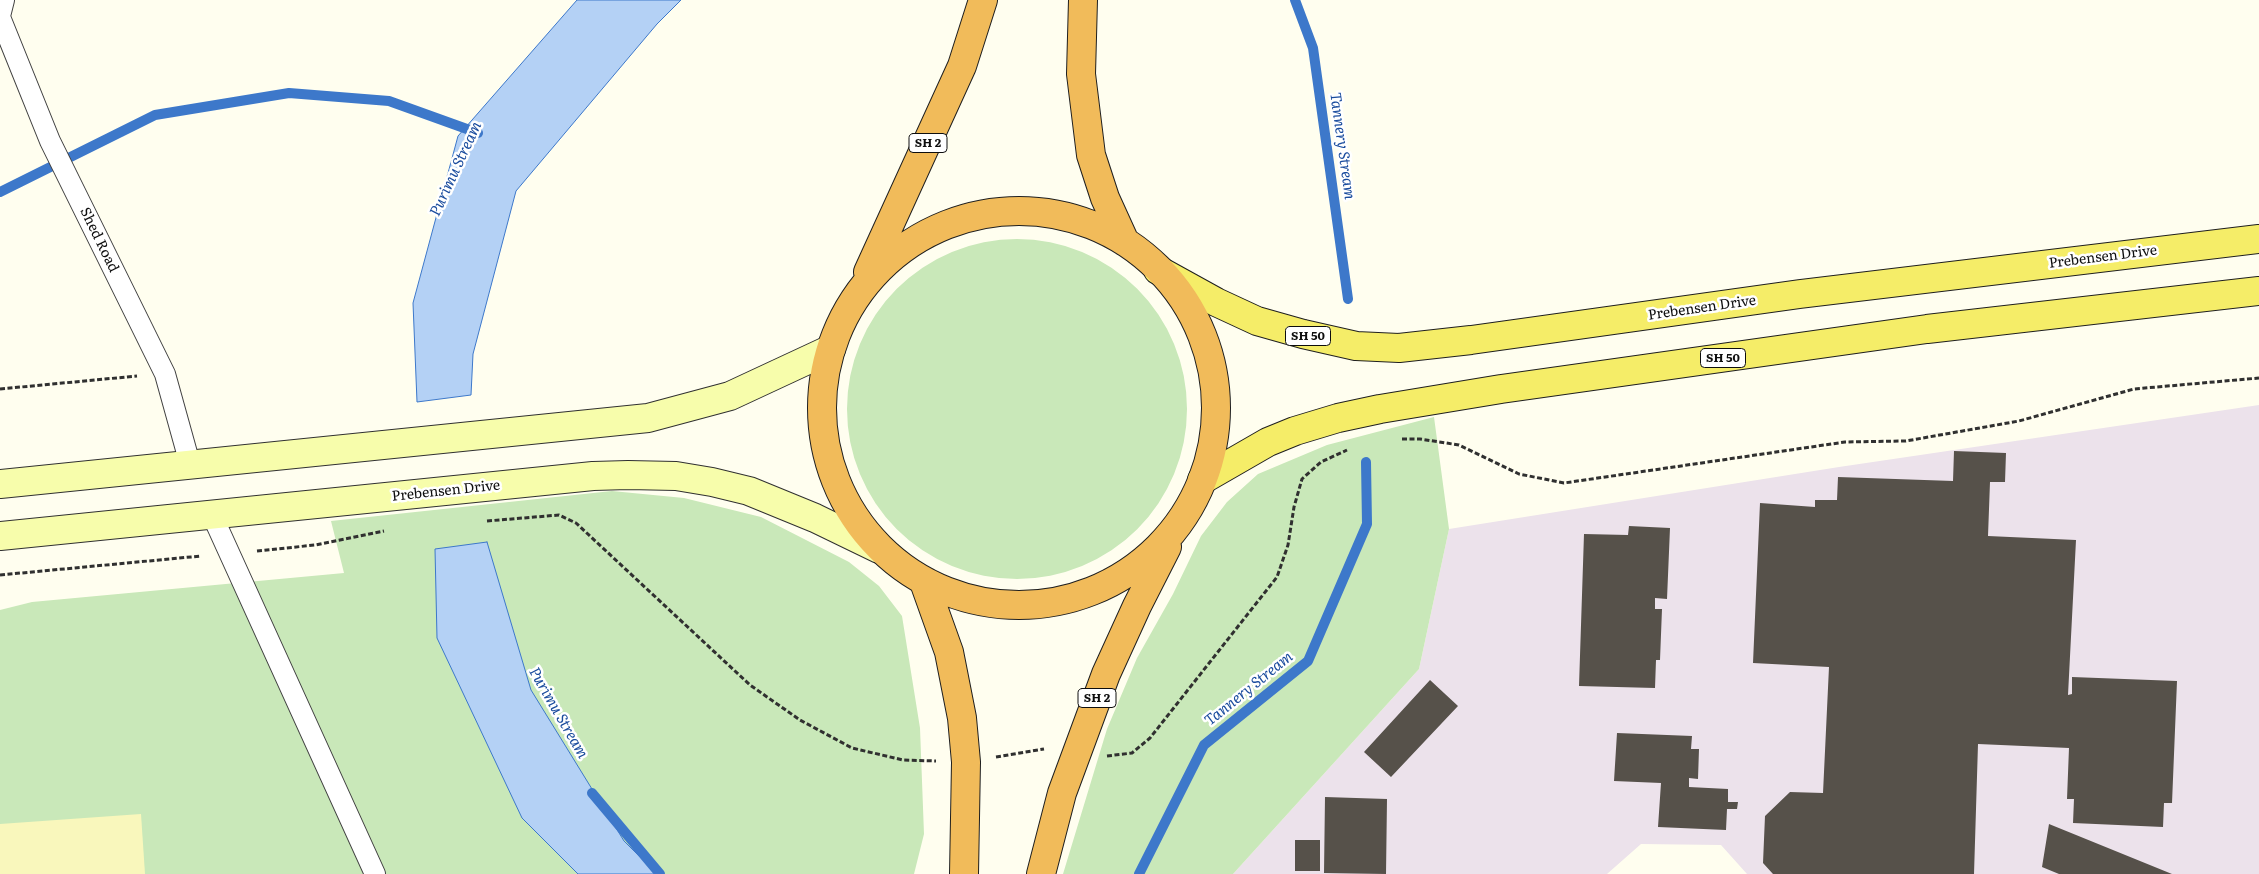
<!DOCTYPE html>
<style>
body{margin:0}
canvas{display:block;background:#fffeef}
</style>
<canvas width="2259" height="874"></canvas>
<script>
const ctx = document.querySelector('canvas').getContext('2d');
ctx.lineJoin = 'round';
function fillPath(path, color) {
  ctx.fillStyle = color;
  ctx.fill(path, 'evenodd');
}
function poly(rows) {
  const path = new Path2D();
  for (const r of rows) {
    if (r.length === 3) {
      path.moveTo(r[0] + r[2], r[1]);
      path.arc(r[0], r[1], r[2], 0, 2 * Math.PI);
      continue;
    }
    path.moveTo(r[0], r[1]);
    for (let i = 2; i < r.length; i += 2) path.lineTo(r[i], r[i + 1]);
  }
  return path;
}
function strokePath(path, color, width, dash) {
  ctx.strokeStyle = color;
  ctx.lineWidth = width;
  ctx.lineCap = dash ? 'butt' : 'round';
  ctx.setLineDash(dash || []);
  ctx.stroke(path);
}
function write(font, color, halo, rows, align = 'center') {
  ctx.font = font + ' Literata,serif';
  ctx.lineWidth = 5;
  ctx.setLineDash([]);
  ctx.textBaseline = 'middle';
  ctx.strokeStyle = halo;
  ctx.fillStyle = color;
  for (const [text, x, y, turn = 0] of rows) {
    ctx.save();
    ctx.translate(x, y);
    ctx.rotate((+turn || 0) * Math.PI / 180);
    ctx.textAlign = isNaN(turn) ? turn : align;
    if (halo) ctx.strokeText(text, 0, 0);
    ctx.fillText(text, 0, 0);
    ctx.restore();
  }
}
fillPath(poly([
 [2259,405,2259,874,1747,874,1721,845,1641,844,1607,874,1233,874,1419,669,1449,529,1839,467]
]), '#ece2eb');
fillPath(poly([
 [1017,409,170],
 [1434,417,1449,529,1419,669,1233,874,1063,874,1107,729,1137,658,1173,594,1201,536,1227,502,1258,474,1327,445],
 [612,491,684,498,761,517,849,562,879,586,902,616,920,728,924,834,914,874,0,874,0,610,32,602,344,573,331,521]
]), '#c9e8b9');
fillPath(poly([
 [141,814,145,874,0,874,0,824]
]), '#f9f7bc');
const water = poly([
 [577,0,681,0,657,24,516,191,473,354,471,395,417,402,413,303,458,136,577,0],
 [487,542,531,690,624,841,657,874,578,874,522,818,437,638,435,549,487,542]
]);
fillPath(water, '#b4d1f5');
strokePath(water, '#3d78ca', 1);
strokePath(poly([
 [1295,0,1313,48,1348,299],
 [0,192,155,115,289,93,389,101,478,133],
 [592,793,660,874],
 [1139,874,1204,745,1308,661,1367,524,1366,462]
]), '#3d78ca', 10);
fillPath(poly([
 [1954,451,2006,453,2005,482,1990,482,1988,536,2076,540,2068,695,2072,694,2072,677,2177,681,2172,803,2164,803,2163,827,2073,823,2074,799,2067,799,2069,748,1978,744,1974,874,1773,874,1763,863,1765,816,1790,792,1823,793,1829,667,1753,663,1760,503,1815,507,1815,500,1837,500,1838,477,1953,481],
 [1629,526,1670,528,1667,599,1655,598,1655,609,1662,609,1660,660,1656,660,1655,688,1579,686,1584,534,1628,535],
 [1430,680,1458,706,1391,777,1364,752],
 [1617,733,1692,736,1691,749,1699,749,1698,779,1689,778,1689,787,1728,789,1728,802,1738,802,1737,809,1727,809,1726,830,1658,827,1661,783,1614,781],
 [1325,797,1387,799,1386,874,1324,873],
 [2049,824,2172,874,2059,874,2042,867],
 [1295,840,1320,840,1320,871,1295,871]
]), '#56514a');
const lane = poly([
 [0,16,4,0],
 [0,17,50,141,165,374,190,464],
 [212,515,375,874]
]);
const secondary = poly([
 [0,484,648,418,730,396,831,349],
 [0,536,593,476,628,475,676,476,712,482,749,491,815,518,879,549]
]);
const primary = poly([
 [1158,270,1216,302,1257,321,1303,334,1356,346,1399,348,1471,340,1800,294,2259,239],
 [1202,480,1268,442,1295,431,1338,418,1380,409,1501,389,1927,329,2259,291]
]);
const highway = poly([
 [1083,0,1081,74,1091,155,1105,198,1125,242],
 [1019,408,197],
 [868,272,962,66,983,0],
 [924,582,949,652,962,718,966,762,964,874],
 [1041,874,1062,793,1106,674,1137,606,1167,547]
]);
strokePath(lane, '#414141', 22);
strokePath(secondary, '#303030', 30);
strokePath(primary, '#1f1f1f', 30);
strokePath(highway, '#1f1f1f', 30);
strokePath(poly([
 [0,389,137,376],
 [1402,439,1420,439,1459,445,1519,474,1564,483,1845,442,1906,441,2019,421,2134,389,2259,378],
 [487,521,559,515,576,523,750,685,800,720,852,748,903,760,936,761],
 [257,551,315,545,384,531],
 [0,575,201,556],
 [1107,756,1132,753,1150,738,1277,577,1288,545,1294,507,1302,479,1321,462,1347,450],
 [996,757,1044,749]
]), '#303030', 3, [5, 2.5]);
strokePath(lane, '#fff', 20);
strokePath(secondary, '#f7fdab', 28);
strokePath(primary, '#f5ed68', 28);
strokePath(highway, '#f1bb5a', 28);
for (const [x, y, w] of [
 [928,143,38],
 [1308,336,45],
 [1723,358,45],
 [1097,698,38]
]) {
  const box = new Path2D();
  box.roundRect(x - w / 2, y - 9.5, w, 19, 4);
  ctx.fillStyle = '#fff';
  ctx.fill(box);
  strokePath(box, '#0e0e0e', 1);
}
write('bold 12px', '#0e0e0e', null, [
 ["SH 2",928,143],
 ["SH 50",1308,336],
 ["SH 50",1723,358],
 ["SH 2",1097,698]
]);
write('14px', '#0e0e0e', '#fff', [
 ["Shed Road",99,240,64],
 ["Prebensen Drive",2103,257,-7],
 ["Prebensen Drive",1702,308,-8],
 ["Prebensen Drive",446,491,-6]
]);
write('italic 15px', '#194b9d', '#fff', [
 ["Tannery Stream",1342,146,82],
 ["Purimu Stream",456,169,-65],
 ["Tannery Stream",1249,689,-39],
 ["Purimu Stream",558,713,60]
]);
</script>
